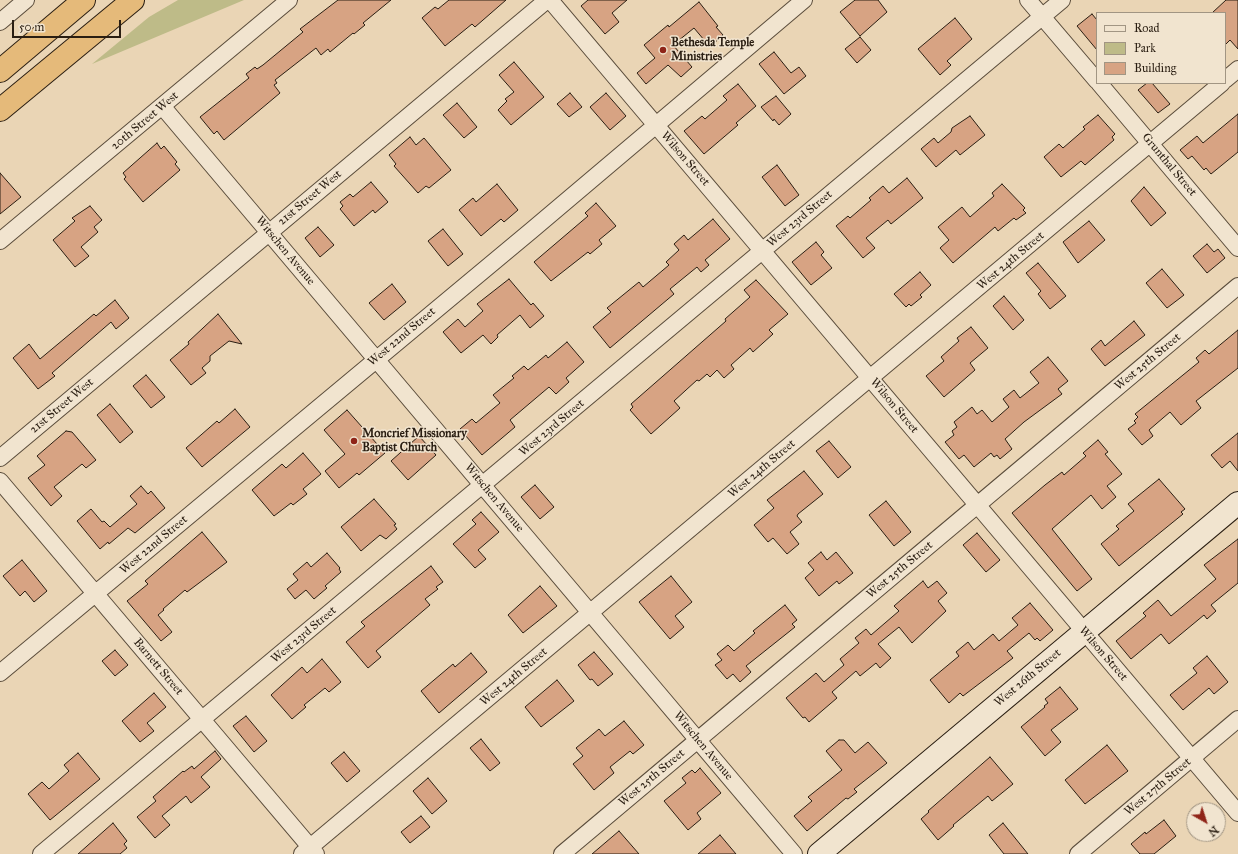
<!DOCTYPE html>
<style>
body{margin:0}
#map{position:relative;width:1238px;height:854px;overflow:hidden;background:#ead5b5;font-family:"IM FELL Great Primer",serif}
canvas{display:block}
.legend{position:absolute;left:1096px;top:12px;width:130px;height:72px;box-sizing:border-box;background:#f1e4cf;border:1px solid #a19583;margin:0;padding:5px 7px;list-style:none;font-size:12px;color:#2a1e12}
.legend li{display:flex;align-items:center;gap:8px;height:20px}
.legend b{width:20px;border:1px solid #a19583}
.north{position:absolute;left:1186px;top:802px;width:40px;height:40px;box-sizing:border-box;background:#f1e4cf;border:1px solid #a19583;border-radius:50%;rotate:141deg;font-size:11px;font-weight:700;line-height:16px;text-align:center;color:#2a1e12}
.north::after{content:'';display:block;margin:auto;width:14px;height:18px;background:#8f2418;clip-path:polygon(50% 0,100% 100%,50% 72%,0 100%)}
.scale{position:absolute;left:12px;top:20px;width:109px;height:18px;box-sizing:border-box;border:2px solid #2a1e12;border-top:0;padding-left:5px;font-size:12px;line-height:14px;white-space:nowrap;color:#2a1e12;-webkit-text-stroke:3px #f1e4cf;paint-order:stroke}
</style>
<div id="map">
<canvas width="1238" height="854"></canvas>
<ul class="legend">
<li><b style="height:5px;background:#f1e4cf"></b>Road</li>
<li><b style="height:11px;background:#bebb88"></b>Park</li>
<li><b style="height:11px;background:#d7a383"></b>Building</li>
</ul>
<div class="north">N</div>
<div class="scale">50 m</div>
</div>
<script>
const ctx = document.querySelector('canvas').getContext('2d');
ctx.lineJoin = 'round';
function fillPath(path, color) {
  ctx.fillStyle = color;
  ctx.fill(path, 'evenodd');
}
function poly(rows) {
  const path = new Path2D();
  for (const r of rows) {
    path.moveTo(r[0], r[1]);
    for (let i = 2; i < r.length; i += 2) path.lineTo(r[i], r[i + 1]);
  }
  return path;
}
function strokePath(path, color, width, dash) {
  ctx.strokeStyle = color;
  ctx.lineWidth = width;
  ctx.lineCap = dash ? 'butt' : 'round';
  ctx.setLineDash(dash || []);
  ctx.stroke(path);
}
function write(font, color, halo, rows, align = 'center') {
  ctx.font = font + ' "IM FELL Great Primer",serif';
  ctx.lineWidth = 3;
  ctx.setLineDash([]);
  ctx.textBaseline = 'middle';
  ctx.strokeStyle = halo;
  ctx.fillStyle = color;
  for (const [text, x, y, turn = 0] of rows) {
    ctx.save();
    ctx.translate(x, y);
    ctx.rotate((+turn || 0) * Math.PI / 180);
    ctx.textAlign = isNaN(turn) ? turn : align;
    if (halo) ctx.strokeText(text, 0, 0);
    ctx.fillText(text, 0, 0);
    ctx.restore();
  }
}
fillPath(poly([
 [178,0,244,0,92,64,149,17]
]), '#bebb88');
const building = poly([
 [338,0,391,0,363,23,365,25,354,34,353,33,330,52,328,49,321,55,316,48,275,80,277,83,274,85,280,93,224,140,217,131,214,134,200,117,249,78,246,74,255,67,257,69,263,65,303,32,300,29,338,0],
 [449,0,506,0,475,27,472,24,445,46,422,18,435,7,438,9,449,0],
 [588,0,627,0,612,13,619,22,605,34,581,6,588,0],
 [855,0,878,0,887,12,860,36,840,12,855,0],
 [1226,0,1238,0,1238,49,1230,40,1225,45,1225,13,1212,13,1226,0],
 [699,2,718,26,716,27,723,35,710,47,694,28,673,45,692,67,681,77,668,65,646,84,637,73,655,58,644,45,668,25,669,27,699,2],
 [1092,14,1097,20,1097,50,1077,26,1092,14],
 [955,18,972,39,947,61,951,65,940,75,918,49,955,18],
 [860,37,871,50,857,63,845,49,860,37],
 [774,52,791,73,799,67,806,76,784,94,759,64,774,52],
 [514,62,544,97,511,125,498,110,507,101,505,99,514,92,499,75,514,62],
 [1147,83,1152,83,1170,104,1158,113,1138,90,1147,83],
 [738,84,756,106,736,123,738,125,704,154,684,131,702,116,705,119,727,100,723,96,738,84],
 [570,93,582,107,569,117,557,104,570,93],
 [606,93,626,116,610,130,590,107,606,93],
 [776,96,791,114,779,125,774,119,773,121,761,107,776,96],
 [457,103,477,127,464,138,443,115,457,103],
 [1238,114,1238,152,1211,174,1206,168,1204,170,1192,156,1188,159,1180,150,1197,136,1203,143,1238,114],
 [1098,115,1115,134,1112,137,1114,140,1085,165,1081,161,1061,177,1044,157,1059,144,1063,148,1085,129,1083,127,1098,115],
 [970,116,985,135,960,155,956,150,936,167,921,149,934,138,938,143,951,132,952,128,970,116],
 [410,137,416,145,424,138,451,170,429,188,426,186,418,193,394,166,396,164,389,155,410,137],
 [157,143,161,149,164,146,177,162,175,164,180,170,143,202,124,179,126,177,123,173,157,143],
 [777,165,799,195,785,206,762,177,777,165],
 [0,173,21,197,0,214,0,173],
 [907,178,923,198,891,224,888,220,866,238,875,248,863,258,836,226,848,216,850,218,871,200,869,198,883,186,889,193,907,178],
 [371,182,388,202,375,213,373,210,354,226,340,209,343,206,340,202,350,194,353,197,371,182],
 [497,184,518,210,504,222,501,219,481,236,459,210,473,198,476,202,497,184],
 [1002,184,1025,208,1023,210,1026,213,1016,220,1014,218,998,231,995,227,953,263,940,248,949,240,938,227,962,207,970,217,994,196,992,193,1002,184],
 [1144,187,1166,213,1151,226,1131,201,1144,187],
 [596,203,616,226,599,240,602,244,590,254,588,252,551,281,534,262,588,216,585,213,596,203],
 [90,206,102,220,94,227,98,232,81,247,89,256,75,267,53,240,75,221,72,218,90,206],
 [713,219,730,239,705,260,709,265,701,272,697,267,670,289,674,294,610,348,593,327,611,312,607,308,639,282,643,287,669,265,666,262,679,250,674,244,684,235,688,240,713,219],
 [1089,221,1105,240,1078,263,1063,242,1089,221],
 [318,227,334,245,320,257,305,238,318,227],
 [443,229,463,254,448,266,428,241,443,229],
 [816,242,824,252,821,255,832,268,811,285,792,262,816,242],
 [1207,244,1214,252,1218,249,1225,258,1207,273,1193,256,1207,244],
 [1038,263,1066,296,1050,309,1038,294,1041,291,1026,273,1038,263],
 [1162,269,1184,295,1167,308,1146,283,1162,269],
 [920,272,931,285,920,295,922,297,911,306,909,304,906,307,894,294,920,272],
 [509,279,531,305,533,303,544,316,530,328,520,315,497,335,498,337,491,344,483,335,461,353,443,332,458,319,465,327,483,311,477,304,509,279],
 [756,280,788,314,769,330,773,334,753,352,750,348,731,365,734,369,724,378,717,370,710,377,707,374,699,381,697,380,674,401,680,408,651,434,630,410,633,407,631,404,726,321,725,319,750,297,744,290,756,280],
 [392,284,406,302,384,320,369,303,392,284],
 [1004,296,1024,320,1013,330,993,306,1004,296],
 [115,300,129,318,116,329,111,322,52,373,55,376,38,389,13,358,29,344,40,359,94,314,96,316,115,300],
 [218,314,242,344,229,341,210,356,210,361,202,368,206,373,191,385,170,360,189,344,188,342,218,314],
 [1134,321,1145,335,1105,366,1091,349,1101,340,1105,346,1134,321],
 [971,327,988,348,970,363,975,370,944,397,926,376,944,361,941,357,959,341,957,338,971,327],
 [1238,330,1238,368,1196,401,1201,408,1181,425,1170,412,1149,430,1153,436,1142,445,1128,429,1136,423,1134,421,1138,417,1135,414,1199,362,1196,358,1205,350,1209,354,1238,330],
 [567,342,584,362,566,378,569,382,556,394,549,387,510,420,515,427,482,455,460,429,472,419,476,423,500,403,493,395,514,378,512,376,524,366,528,370,546,355,548,358,567,342],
 [1048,357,1068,381,1058,389,1062,394,1024,422,1005,439,1012,449,1000,459,997,455,994,457,991,453,974,467,964,455,959,459,945,442,954,435,952,431,957,427,954,422,972,407,977,414,982,410,992,422,1009,407,1003,399,1014,390,1020,398,1039,383,1030,372,1048,357],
 [146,375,165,397,151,408,133,386,146,375],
 [110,404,133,432,120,443,97,415,110,404],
 [235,409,250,427,202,467,186,448,217,421,219,423,235,409],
 [347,410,385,453,359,475,357,473,339,488,325,471,345,454,324,430,347,410],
 [66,431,72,432,96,460,86,468,82,464,54,487,62,496,51,506,28,478,45,465,37,456,66,431],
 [1238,433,1238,471,1230,461,1222,468,1211,455,1238,433],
 [419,436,436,455,408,480,391,461,419,436],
 [1098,440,1108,452,1105,454,1122,474,1107,486,1116,497,1102,509,1091,495,1052,529,1092,579,1077,591,1012,513,1045,485,1062,472,1064,475,1086,456,1083,453,1098,440],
 [829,441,851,467,838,478,816,451,829,441],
 [303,453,321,474,303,489,307,494,293,505,291,503,274,516,252,490,282,464,286,468,303,453],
 [804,471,823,494,798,514,797,516,802,522,790,532,799,544,787,554,773,538,768,542,754,525,774,508,767,500,804,471],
 [1159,479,1185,509,1181,512,1183,514,1119,566,1101,544,1119,529,1116,526,1134,511,1128,504,1159,479],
 [535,485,554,507,540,519,521,497,535,485],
 [141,486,148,494,151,491,165,508,135,533,128,528,109,544,108,542,100,549,77,521,91,509,102,522,104,521,110,527,137,504,130,496,141,486],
 [374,499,396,524,394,525,397,529,386,539,380,535,361,551,341,527,374,499],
 [886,501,911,532,894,546,869,515,886,501],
 [481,512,499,532,478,550,486,559,475,568,453,544,476,524,472,520,481,512],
 [202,532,227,562,187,592,185,590,163,609,164,610,158,615,172,632,161,641,127,601,148,584,145,581,202,532],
 [977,533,1000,560,986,572,963,545,977,533],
 [1238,539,1238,583,1211,605,1216,611,1207,619,1204,615,1169,644,1161,634,1131,659,1116,641,1146,616,1143,613,1158,600,1171,616,1216,579,1204,565,1238,539],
 [821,552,827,560,836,552,853,573,839,584,837,581,819,596,805,578,814,570,808,563,821,552],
 [327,553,340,568,339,569,341,572,325,586,327,588,314,599,306,590,295,599,287,589,298,580,293,574,307,562,311,567,327,553],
 [22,560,47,591,34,602,25,591,20,596,3,576,22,560],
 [431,566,443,582,436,587,438,589,425,599,430,605,376,651,381,657,368,668,346,642,365,626,361,622,431,566],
 [671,576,692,602,675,616,684,627,670,639,639,602,671,576],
 [923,581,928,588,937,581,947,593,938,601,946,611,912,643,899,627,878,644,891,658,880,668,876,663,860,676,856,671,832,692,837,698,809,722,805,717,803,718,786,698,816,673,824,682,844,665,840,659,859,643,855,638,866,629,871,635,899,611,894,606,923,581],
 [540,586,557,606,523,633,508,615,540,586],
 [1030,603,1053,630,1040,641,1037,638,1035,640,1029,633,1007,651,1013,658,963,696,960,693,949,703,930,680,959,656,956,652,968,642,974,650,993,634,999,641,1018,625,1012,618,1030,603],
 [785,605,797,620,792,624,795,627,746,666,751,672,740,682,733,674,727,679,715,665,722,660,717,654,728,645,734,651,755,633,753,631,785,605],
 [115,650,128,665,115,676,102,661,115,650],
 [594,652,613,674,598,686,592,679,590,680,578,665,594,652],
 [471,653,487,672,439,713,421,691,453,664,455,667,471,653],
 [1207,656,1228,682,1214,694,1209,688,1183,710,1170,695,1197,673,1193,668,1207,656],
 [322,659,341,682,329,692,325,688,304,705,306,707,292,719,271,695,302,667,307,673,322,659],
 [557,680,574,701,541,727,525,707,557,680],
 [1060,687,1078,709,1051,730,1061,742,1045,756,1021,727,1045,707,1044,706,1048,703,1045,699,1060,687],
 [154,693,166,707,147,723,154,731,140,742,122,721,154,693],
 [246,716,267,741,254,752,233,726,246,716],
 [624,721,644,745,633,754,630,751,610,767,614,773,594,790,573,764,583,756,576,748,599,729,605,736,624,721],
 [481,739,500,763,490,771,470,748,481,739],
 [839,740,844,740,855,753,868,742,887,763,854,789,857,792,848,799,846,798,807,831,794,816,812,801,808,797,842,770,826,751,839,740],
 [1107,745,1128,771,1085,804,1065,780,1107,745],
 [215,751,221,759,201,777,210,787,191,803,186,796,162,816,170,825,155,838,137,817,156,801,153,797,183,771,184,772,192,766,194,769,215,751],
 [344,752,360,771,347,782,331,763,344,752],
 [78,753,100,779,50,820,28,794,42,782,49,789,69,771,64,765,78,753],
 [990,757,1013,784,992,801,988,796,953,825,954,826,938,840,921,819,929,812,928,811,990,757],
 [700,768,721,793,697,813,701,819,688,830,664,801,686,783,682,778,692,770,695,773,700,768],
 [428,778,447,801,432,814,413,791,428,778],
 [421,816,430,827,410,843,401,832,421,816],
 [1164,820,1176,836,1154,854,1140,854,1131,844,1145,832,1146,834,1164,820],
 [113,823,127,841,124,844,127,848,120,854,78,854,113,823],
 [1003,823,1028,854,1004,854,989,835,1003,823],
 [619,831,639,854,592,854,619,831],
 [720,835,736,854,698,854,720,835]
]);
fillPath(building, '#d7a383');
strokePath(building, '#2a1e12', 1);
const minor = poly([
 [550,0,1238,813],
 [1028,0,1097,81],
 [0,22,26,0],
 [1225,80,1238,69],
 [1099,83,1238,248],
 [162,106,794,854],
 [0,241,289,0],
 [0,458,547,0],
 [0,481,316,854],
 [0,673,532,230,804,0],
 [41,854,1062,0],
 [302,854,1222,83],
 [562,854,1238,286],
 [1078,854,1238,719]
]);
const secondary = poly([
 [819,854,1238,503]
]);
const trunk = poly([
 [0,71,84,0],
 [0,110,133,0]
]);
strokePath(minor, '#5a4c3b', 18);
strokePath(secondary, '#2a1e12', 24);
strokePath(trunk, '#2a1e12', 24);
strokePath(minor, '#f1e4cf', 16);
strokePath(secondary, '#f1e4cf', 22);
strokePath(trunk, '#e5ba7a', 22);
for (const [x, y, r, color] of [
 [663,50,4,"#8f2418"],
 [354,441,4,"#8f2418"]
]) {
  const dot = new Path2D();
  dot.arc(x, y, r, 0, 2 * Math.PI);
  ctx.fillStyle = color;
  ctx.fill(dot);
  strokePath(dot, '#f1e4cf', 1.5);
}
write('bold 12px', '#2a1e12', '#f1e4cf', [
 ["Bethesda Temple",671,43],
 ["Ministries",671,57],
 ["Moncrief Missionary",362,434],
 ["Baptist Church",362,448]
], 'left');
write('12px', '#2a1e12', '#f1e4cf', [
 ["20th Street West",145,121,-40],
 ["Wilson Street",685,159,49],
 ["Grunthal Street",1169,165,50],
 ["21st Street West",310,198,-40],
 ["West 23rd Street",800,219,-40],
 ["Witschen Avenue",285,251,50],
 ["West 24th Street",1011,261,-40],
 ["West 22nd Street",402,337,-40],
 ["West 25th Street",1148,362,-40],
 ["21st Street West",62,406,-40],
 ["Wilson Street",894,406,50],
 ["West 23rd Street",552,428,-40],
 ["West 24th Street",762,469,-40],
 ["Witschen Avenue",494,498,50],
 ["West 22nd Street",154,545,-40],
 ["West 25th Street",900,570,-40],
 ["West 23rd Street",304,635,-40],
 ["Wilson Street",1103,654,49],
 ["Barnett Street",158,667,50],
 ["West 24th Street",514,677,-40],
 ["West 26th Street",1028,678,-40],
 ["Witschen Avenue",703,746,50],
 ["West 25th Street",652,778,-40],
 ["West 27th Street",1158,787,-40]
]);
</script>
